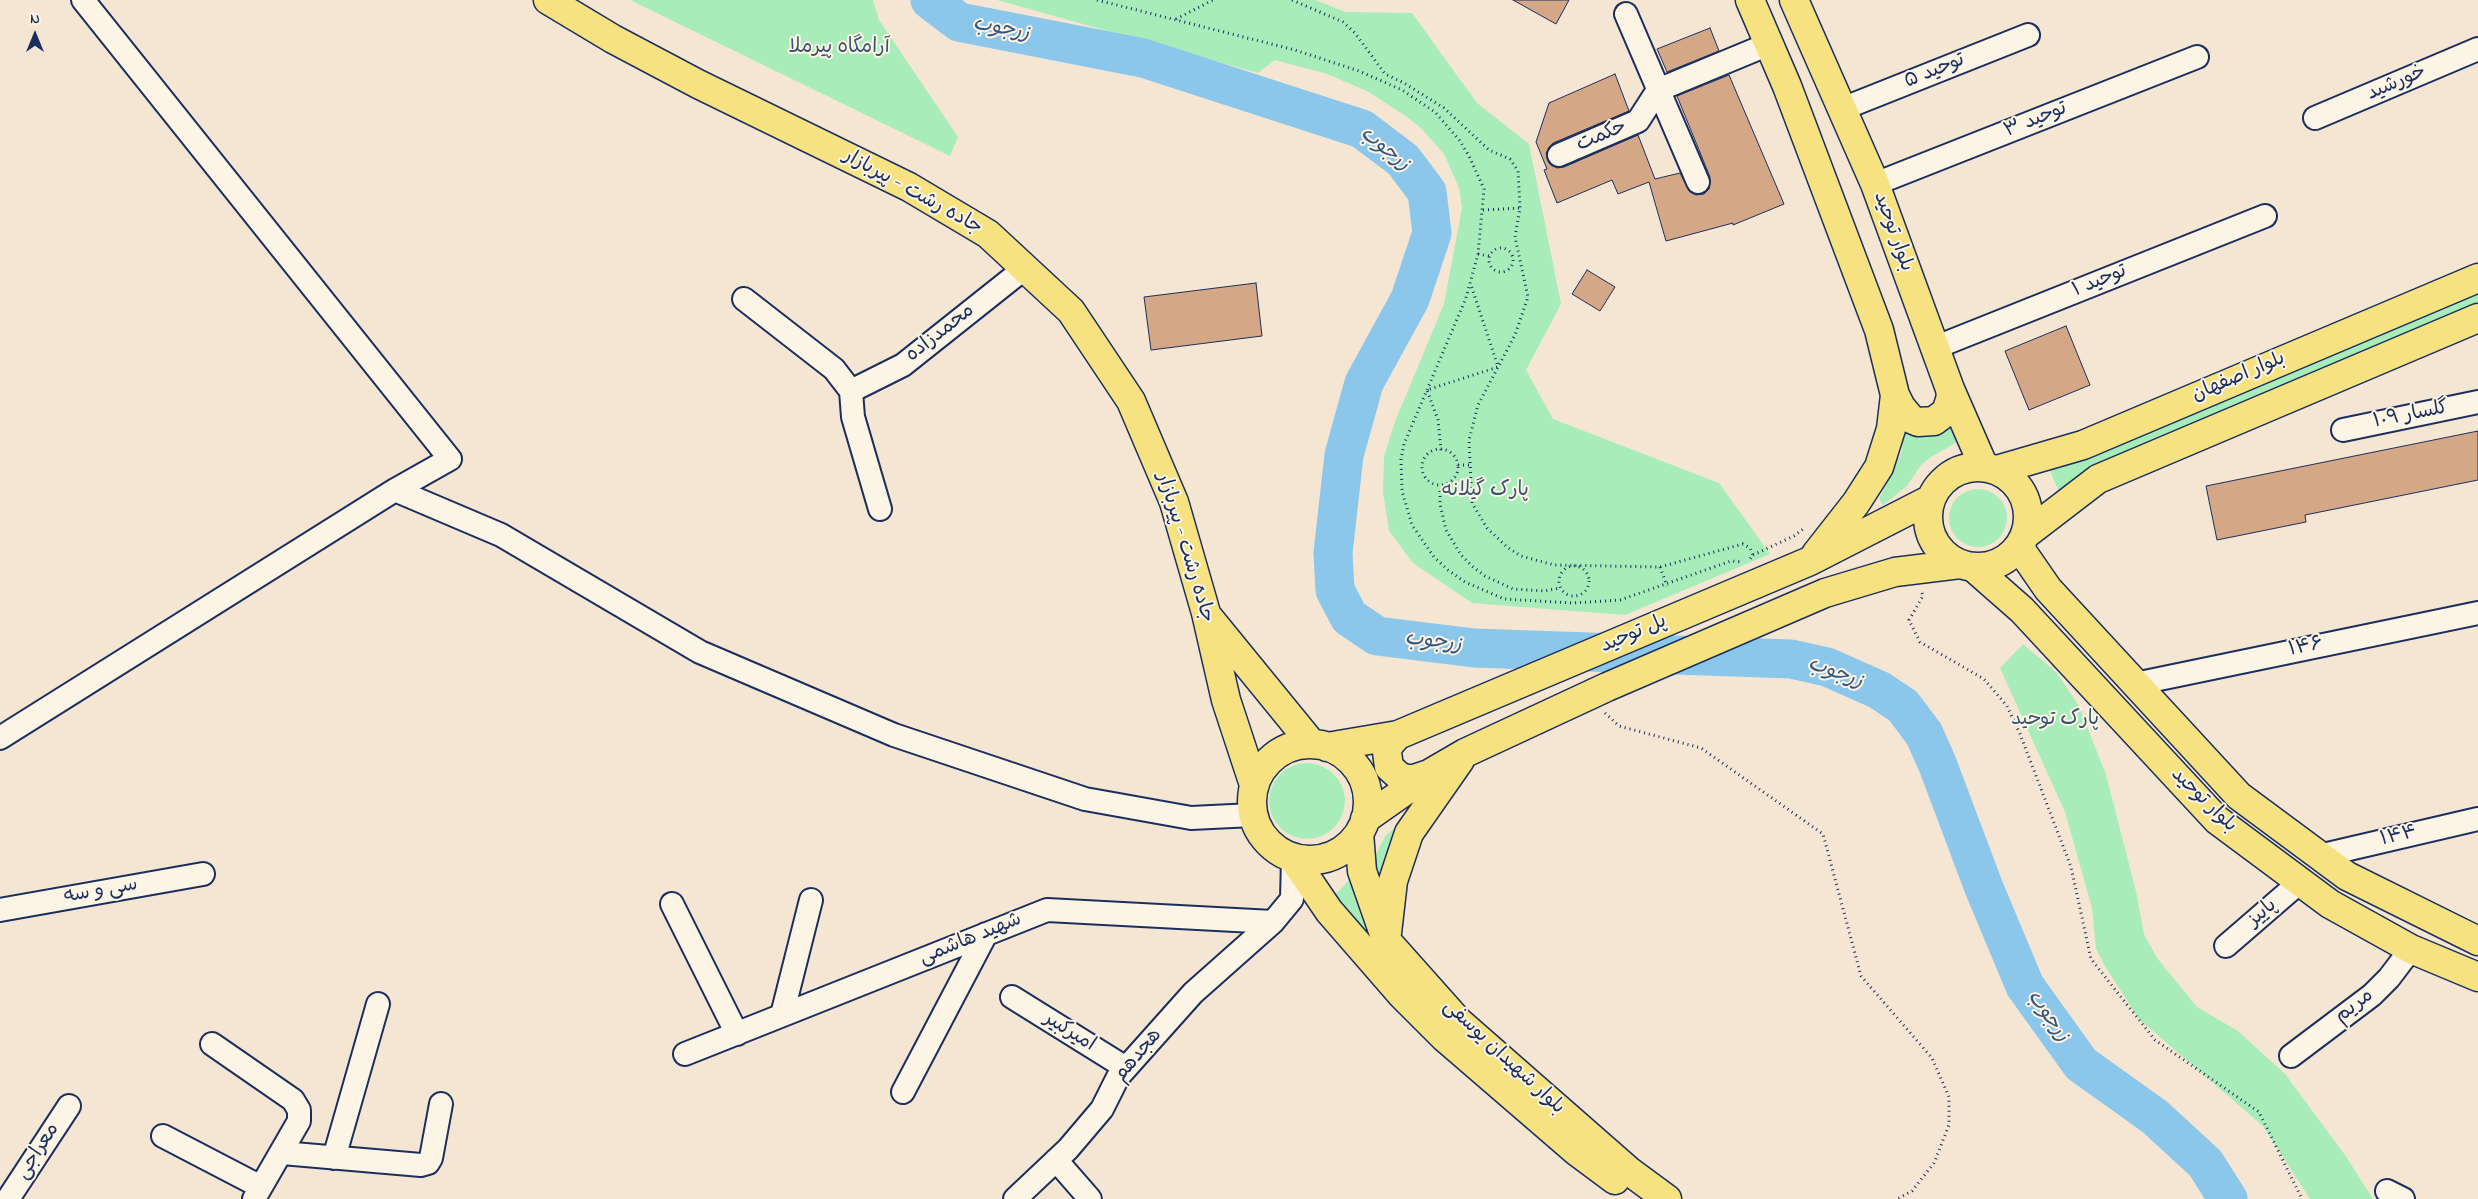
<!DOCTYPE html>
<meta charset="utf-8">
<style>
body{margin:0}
#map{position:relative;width:2478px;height:1199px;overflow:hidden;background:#f4e6d2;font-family:"Indie Flower",sans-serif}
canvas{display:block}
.north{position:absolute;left:10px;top:10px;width:50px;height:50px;-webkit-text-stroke:4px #fcf5e5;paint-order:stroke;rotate:0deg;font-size:14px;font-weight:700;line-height:20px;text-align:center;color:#1b2f5e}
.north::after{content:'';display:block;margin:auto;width:18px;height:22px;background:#1b2f5e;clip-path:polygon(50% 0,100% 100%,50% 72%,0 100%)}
</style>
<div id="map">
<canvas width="2478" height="1199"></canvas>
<div class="north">N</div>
</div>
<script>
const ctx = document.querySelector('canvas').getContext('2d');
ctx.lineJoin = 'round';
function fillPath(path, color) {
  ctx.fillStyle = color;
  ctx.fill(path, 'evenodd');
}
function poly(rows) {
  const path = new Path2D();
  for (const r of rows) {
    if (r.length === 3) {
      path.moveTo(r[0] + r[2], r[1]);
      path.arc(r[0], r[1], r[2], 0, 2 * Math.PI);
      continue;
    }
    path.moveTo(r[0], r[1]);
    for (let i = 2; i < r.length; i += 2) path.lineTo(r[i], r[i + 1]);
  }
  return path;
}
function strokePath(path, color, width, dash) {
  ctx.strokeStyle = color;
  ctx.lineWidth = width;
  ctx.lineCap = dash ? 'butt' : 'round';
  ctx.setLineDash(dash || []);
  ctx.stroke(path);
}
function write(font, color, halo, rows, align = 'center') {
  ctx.font = font + ' "Indie Flower","Playpen Sans Arabic",sans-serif';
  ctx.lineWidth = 4;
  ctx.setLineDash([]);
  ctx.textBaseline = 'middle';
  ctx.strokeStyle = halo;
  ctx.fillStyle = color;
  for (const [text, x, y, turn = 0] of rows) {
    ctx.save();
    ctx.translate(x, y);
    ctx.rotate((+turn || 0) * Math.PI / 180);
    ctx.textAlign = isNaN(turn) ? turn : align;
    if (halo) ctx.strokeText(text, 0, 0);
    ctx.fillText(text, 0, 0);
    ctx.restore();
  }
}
fillPath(poly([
 [630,0,873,0,879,20,958,137,950,156],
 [997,0,1315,0,1346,12,1412,13,1477,103,1529,144,1561,304,1526,370,1553,419,1719,483,1770,554,1625,615,1472,603,1413,563,1389,531,1383,492,1384,457,1394,424,1444,304,1462,208,1459,188,1444,154,1421,128,1407,117,1367,91,1327,74,1275,60,1258,73],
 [2478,284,2478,314,2059,492,2048,466],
 [1949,426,1957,442,1931,457,1921,465,1907,486,1883,505,1879,499,1901,454,1905,433,1917,435],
 [1978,518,29],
 [2023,644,2057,673,2079,706,2106,775,2136,891,2144,934,2157,958,2197,1007,2238,1031,2285,1074,2345,1155,2373,1199,2310,1199,2263,1126,2139,1019,2106,968,2096,949,2092,908,2065,812,2000,668],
 [1307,801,38],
 [1405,820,1376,893,1373,868,1375,856,1386,835],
 [1352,877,1360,914,1378,956,1335,895]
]), '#a8edb9');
strokePath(poly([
 [930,0,959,22,1143,58,1362,129,1403,160,1427,192,1432,233,1410,299,1364,383,1344,455,1333,553,1335,590,1349,617,1377,636,1474,648,1791,659,1827,667,1879,690,1903,706,1924,734,1937,763,1984,888,2025,986,2081,1064,2155,1117,2205,1163,2228,1199]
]), '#8bc6eb', 39);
const building = poly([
 [1513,0,1569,0,1556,24,1513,0],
 [1710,28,1719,51,1667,72,1657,49,1710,28],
 [1615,74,1629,111,1553,143,1546,153,1551,165,1557,168,1564,167,1638,135,1655,179,1680,173,1690,192,1696,195,1704,194,1709,189,1710,177,1677,96,1729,75,1784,204,1733,225,1733,223,1666,241,1649,182,1618,194,1612,180,1557,203,1544,170,1547,169,1536,142,1549,103,1615,74],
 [1587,270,1615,287,1600,311,1572,294,1587,270],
 [1256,283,1262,336,1151,350,1144,297,1256,283],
 [2066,326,2090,385,2029,410,2005,351,2066,326],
 [2478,431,2478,480,2305,515,2306,522,2217,540,2206,486,2478,431]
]);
fillPath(building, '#d4a886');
strokePath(building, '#1b2f5e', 1);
const minor = poly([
 [1626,14,1698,182],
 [1842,109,2028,35],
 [2315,118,2478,49],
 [1559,155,1638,121,1658,90,1769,44],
 [1875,184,2197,57],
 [744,299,834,369,851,391,853,417,880,509],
 [1934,348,2265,216],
 [851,391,903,365,1025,268],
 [2343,430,2478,402],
 [395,490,501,535,700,652,894,735,1085,799,1191,818,1253,815],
 [2135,684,2478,613],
 [0,738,395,490,450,459,83,0],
 [2319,856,2478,819],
 [672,904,737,1034],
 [0,910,203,874],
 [2226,946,2300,882],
 [1012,997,1126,1068],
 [782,1015,811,900],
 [212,1044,293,1100,299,1110,299,1121,254,1199],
 [685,1054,1047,910,1273,922],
 [2291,1056,2372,995,2389,978,2411,949],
 [903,1092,986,934],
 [163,1136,261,1187],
 [282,1153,421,1165,428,1163,431,1158,441,1104],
 [334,1158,378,1004],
 [1056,1160,1090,1199],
 [2387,1191,2403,1199],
 [8,1199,69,1106],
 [1015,1199,1068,1149,1102,1109,1118,1077,1193,993,1273,922,1292,899,1293,858]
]);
const major = poly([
 [548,0,613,39,698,84,909,187,988,234,1071,311,1131,401,1174,502,1206,613,1226,700,1254,785],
 [1750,0,1787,86,1879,330,1895,395,1901,407,1911,419,1918,422,1934,421,1946,412,1951,397,1950,389],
 [1794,0,1875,184,1950,389,1984,467],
 [1978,517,50],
 [1997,470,2083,445,2478,278],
 [2025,535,2098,479,2478,318],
 [2019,547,2048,589,2239,796,2347,876,2478,941],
 [1816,554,1856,503,1879,467,1891,429,1895,395],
 [1973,567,2022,610,2217,820,2330,904,2411,949,2478,977],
 [1210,619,1312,744],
 [1398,735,1389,745,1387,752,1389,767,1400,777,1407,779,1414,779,1429,774],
 [1310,802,58],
 [1327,747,1398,735,1810,561,1931,499],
 [1365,819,1429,774,1465,753,1607,687,1825,593,1895,572,1960,564],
 [1359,833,1362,871,1386,940,1459,1022,1629,1171,1667,1199],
 [1293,858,1329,911,1402,995,1445,1038,1576,1151,1615,1180],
 [1387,933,1393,881,1409,833,1460,760]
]);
strokePath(minor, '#1b2f5e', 26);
strokePath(major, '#1b2f5e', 31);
strokePath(poly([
 [1097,0,1295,50,1359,71,1402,90,1435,112,1460,141,1469,156,1484,189,1478,254,1466,298,1404,444,1401,459,1402,491,1412,525,1434,557,1448,570,1465,582,1504,599,1573,603,1620,600,1731,561,1743,562],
 [1292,0,1343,22,1355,33,1385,74,1404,83,1444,108,1489,150,1510,159,1518,171,1520,208,1515,237,1528,297,1515,335,1478,405,1469,440,1472,503,1487,528,1507,547,1521,556,1554,565,1660,567,1743,544,1750,548,1753,555,1750,559],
 [1176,19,1213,0],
 [1483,210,1520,208],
 [1501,260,12],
 [1478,254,1489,256],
 [1440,467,18],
 [1441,450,1438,420,1427,390,1498,367,1471,285],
 [1458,465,1470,465],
 [1440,491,1440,504,1446,530,1461,555,1472,566,1485,576,1513,589,1545,591,1560,588],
 [1753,555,1794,536,1803,529],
 [1574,581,15],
 [1660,567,1667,586],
 [1922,593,1923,596,1909,620,1920,642,1984,679,2007,706,2020,734,2071,867,2091,959,2155,1040,2259,1112,2302,1199],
 [1605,713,1619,726,1701,748,1823,834,1861,976,1932,1058,1949,1097,1949,1125,1934,1163,1912,1191,1897,1199]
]), '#1b2f5e', 3, [1, 4]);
strokePath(minor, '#fcf5e5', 22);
strokePath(major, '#f6e281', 28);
write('20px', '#375570', '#fcf5e5', [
 ["آرامگاه پیرملا",839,49],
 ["پارک گیلانه",1485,492],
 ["پارک توحید",2055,721]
]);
write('20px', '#1b2f5e', '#fcf5e5', [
 ["توحید ۵",1935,72,-22],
 ["خورشید",2397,84,-23],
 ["توحید ۳",2036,121,-22],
 ["حکمت",1602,137,-23],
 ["جاده رشت - پیربازار",912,193,29],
 ["بلوار توحید",1892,232,70],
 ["توحید ۱",2100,282,-22],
 ["محمدزاده",941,334,-38],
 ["بلوار اصفهان",2239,378,-23],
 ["گلسار ۱۰۹",2411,416,-11],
 ["جاده رشت - پیربازار",1184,548,73],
 ["پل توحید",1634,635,-23],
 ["۱۴۶",2306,648,-12],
 ["بلوار توحید",2203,801,44],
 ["۱۴۴",2399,837,-13],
 ["سی و سه",101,892,-10],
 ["پاییز",2263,914,-41],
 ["شهید هاشمی",971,940,-22],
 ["مریم",2355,1007,-38],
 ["امیرکبیر",1069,1033,32],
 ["هجدهم",1139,1056,-50],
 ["بلوار شهیدان یوسفی",1503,1058,43],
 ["معراجی",39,1152,-57]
]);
write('italic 21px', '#375581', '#fcf5e5', [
 ["زرجوب",1001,30,11],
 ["زرجوب",1384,150,39],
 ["زرجوب",1433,643,7],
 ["زرجوب",1835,674,20],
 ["زرجوب",2047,1017,55]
]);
</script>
